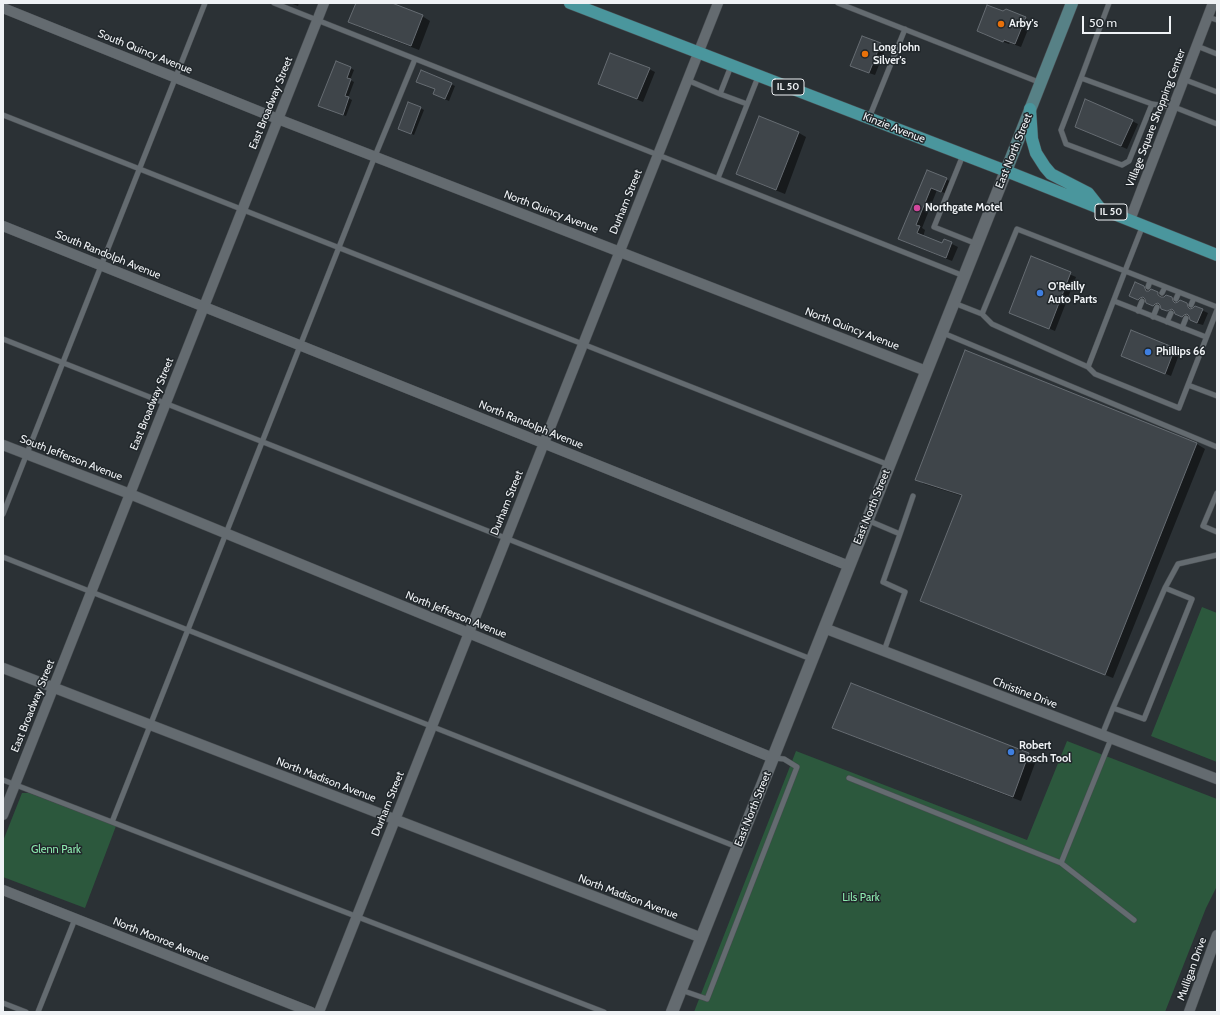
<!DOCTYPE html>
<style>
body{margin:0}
#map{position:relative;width:1220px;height:1015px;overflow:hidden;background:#2b3135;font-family:Cabin,sans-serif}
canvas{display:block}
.frame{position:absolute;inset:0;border:4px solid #eff2f5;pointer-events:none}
.scale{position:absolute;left:1082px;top:16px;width:89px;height:18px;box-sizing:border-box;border:2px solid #eff2f5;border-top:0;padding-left:5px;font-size:12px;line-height:14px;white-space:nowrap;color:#eff2f5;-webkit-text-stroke:3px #21272b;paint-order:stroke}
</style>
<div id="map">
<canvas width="1220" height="1015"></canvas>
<div class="frame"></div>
<div class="scale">50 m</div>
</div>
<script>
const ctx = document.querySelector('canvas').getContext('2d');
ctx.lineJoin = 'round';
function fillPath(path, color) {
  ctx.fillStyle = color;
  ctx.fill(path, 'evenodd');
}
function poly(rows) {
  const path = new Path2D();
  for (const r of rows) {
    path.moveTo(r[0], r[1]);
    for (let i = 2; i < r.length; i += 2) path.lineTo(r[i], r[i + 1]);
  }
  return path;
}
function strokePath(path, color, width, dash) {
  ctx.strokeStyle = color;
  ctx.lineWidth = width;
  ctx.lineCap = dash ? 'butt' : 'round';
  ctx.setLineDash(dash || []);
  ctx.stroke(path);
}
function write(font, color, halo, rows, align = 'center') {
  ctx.font = font + ' Cabin,sans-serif';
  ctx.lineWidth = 3;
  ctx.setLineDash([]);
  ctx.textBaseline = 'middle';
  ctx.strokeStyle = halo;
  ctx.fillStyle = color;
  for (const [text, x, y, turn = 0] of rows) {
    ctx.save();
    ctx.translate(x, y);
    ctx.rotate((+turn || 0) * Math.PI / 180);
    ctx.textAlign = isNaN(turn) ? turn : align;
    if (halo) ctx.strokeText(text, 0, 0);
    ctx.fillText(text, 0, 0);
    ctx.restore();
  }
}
fillPath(poly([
 [1202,607,1217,613,1217,762,1151,736],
 [1067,741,1217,799,1217,886,1206,908,1165,1012,694,1012,796,751,1027,840],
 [22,793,29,793,116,826,85,908,3,877,3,841]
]), '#2c583d');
fillPath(poly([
 [290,3,299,3,298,6],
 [357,3,389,3,422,16,430,21,419,50,357,26,350,21],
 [1004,12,1025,18,1031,22,1021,47,1010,43,1009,44,983,34],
 [880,44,886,47,875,75,857,69],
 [350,68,354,70,350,80,354,82,348,98,352,100,346,116,322,107],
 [649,69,655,72,643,102,600,84],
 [422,71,455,86,449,101,438,96,436,89],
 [420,108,424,110,414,135,403,130],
 [1132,121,1138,124,1127,149,1076,127],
 [799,133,806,137,785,194,745,178,737,174],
 [927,171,952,182,947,194,937,190,922,228,925,230,923,237,942,245,944,240,958,247,952,261,905,242],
 [1031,258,1076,277,1055,331,1010,312],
 [1144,287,1151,291,1158,293,1164,296,1164,298,1172,298,1178,302,1178,304,1187,304,1193,308,1193,310,1195,307,1208,313,1203,325,1196,323,1190,317,1188,320,1176,313,1168,311,1162,308,1161,306,1159,308,1153,305,1146,300,1144,302,1136,299],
 [1175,349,1180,352,1171,376,1122,356],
 [966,351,1197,444,1205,449,1113,678,929,605,921,601,962,496,924,484,916,479],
 [852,684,1029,754,1037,758,1021,801,842,732,834,728]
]), '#0007');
const building = poly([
 [356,3,392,3,423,15,411,46,348,22,356,3],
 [987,5,1003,11,1006,9,1026,17,1015,44,1004,40,1003,42,977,31,987,5],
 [862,36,881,43,869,73,850,66,862,36],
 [610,53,650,68,637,99,598,84,610,53],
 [336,61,351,67,347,78,351,79,345,96,349,97,343,115,318,106,336,61],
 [421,70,452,83,445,99,433,94,435,89,416,82,421,70],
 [1085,99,1133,120,1121,146,1075,127,1085,99],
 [408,102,421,107,411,134,398,129,408,102],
 [759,116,799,132,776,190,736,174,759,116],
 [927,170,947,178,941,192,931,188,916,225,920,226,917,233,942,243,944,239,952,242,946,258,898,239,927,170],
 [1031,256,1071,272,1049,329,1009,313,1031,256],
 [1135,282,1144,286,1146,291,1149,291,1151,289,1158,292,1158,295,1161,297,1164,297,1166,295,1172,297,1173,301,1175,303,1178,302,1180,300,1187,303,1188,307,1190,309,1193,308,1195,306,1203,309,1197,323,1190,320,1189,316,1187,314,1184,315,1182,317,1175,314,1174,311,1172,309,1167,311,1161,309,1160,305,1158,303,1155,304,1153,306,1146,303,1145,299,1143,297,1140,298,1138,300,1129,296,1135,282],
 [1131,330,1175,348,1165,374,1121,356,1131,330],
 [965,350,1197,443,1105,675,920,601,962,495,915,480,965,350],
 [851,683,1029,753,1013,797,832,728,851,683]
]);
fillPath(building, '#3f454a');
strokePath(building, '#666c72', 1);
const service = poly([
 [274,3,964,276],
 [838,3,1041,83],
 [1208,17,1217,20],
 [1197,46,1217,54],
 [731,66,720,94,747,104],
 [1081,78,1109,3],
 [1183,79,1217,92],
 [687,80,720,94],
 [1152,104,1129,161,1122,165,1066,144,1061,130,1081,78,1152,104,1174,107,1217,124],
 [3,115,889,465],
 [869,118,905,29],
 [963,155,934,227,977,244],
 [718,178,758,77],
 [1143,225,1125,271,1217,307],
 [1148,287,1150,281],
 [1162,293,1165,287],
 [1176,299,1179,292],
 [1114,301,1206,337],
 [954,303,982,314,1017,229,1125,271,1088,367],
 [1191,305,1194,298],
 [1138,311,1142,301],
 [982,314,992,324,1088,367,1095,374,1179,408,1217,310],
 [1153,317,1157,307],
 [1167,322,1171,313],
 [1182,328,1186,318],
 [943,333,1217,447],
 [3,339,811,659],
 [1188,385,1217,396],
 [1217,493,1203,526,1217,532],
 [3,514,205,3],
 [867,520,900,534,883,582,905,592,884,651],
 [900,534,913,496],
 [3,557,737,847],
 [1165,588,1178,564,1217,555],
 [1102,735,1113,708,1165,588,1192,599,1144,719,1113,708],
 [849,778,1061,863,1134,920],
 [3,780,604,1012],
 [112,822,375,156,415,59],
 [1061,863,1111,739],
 [681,990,707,999,797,767,784,759,774,758],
 [3,1003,26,1012],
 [38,1012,75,919]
]);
const minor = poly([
 [3,8,278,119,926,371],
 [1130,220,1213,3],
 [3,226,849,566],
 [3,445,130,494,773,758],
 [824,628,1217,779],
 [3,668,702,938],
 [3,815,324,3],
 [3,890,311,1012],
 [319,1012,718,3],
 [1189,1012,1217,935]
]);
const tertiary = poly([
 [672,1012,1006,171]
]);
const secondary = poly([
 [1006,171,1072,3]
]);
const primary = poly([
 [570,3,1006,171,1217,255],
 [1030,109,1032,139,1036,153,1045,167,1051,174,1088,193,1099,207]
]);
strokePath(service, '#484d51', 6);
strokePath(minor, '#484d51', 11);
strokePath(tertiary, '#484d51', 13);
strokePath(secondary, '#484d51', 13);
strokePath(primary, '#484d51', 13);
strokePath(service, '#646b70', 5);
strokePath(minor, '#646b70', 10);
strokePath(tertiary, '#646b70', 12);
strokePath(secondary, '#578186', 12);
strokePath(primary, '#4a969d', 12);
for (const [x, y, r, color] of [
 [1001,24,4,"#e8710a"],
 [865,54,4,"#e8710a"],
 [917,208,4,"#d1479c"],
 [1040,293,4,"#3f7fe0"],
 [1148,352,4,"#3f7fe0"],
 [1011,752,4,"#3f7fe0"]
]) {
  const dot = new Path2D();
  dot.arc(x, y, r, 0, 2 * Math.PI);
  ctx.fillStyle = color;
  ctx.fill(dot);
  strokePath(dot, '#21272b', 1.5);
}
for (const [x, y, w] of [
 [788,87,32],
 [1111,212,32]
]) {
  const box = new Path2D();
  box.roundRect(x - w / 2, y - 8, w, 16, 3);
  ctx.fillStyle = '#21272b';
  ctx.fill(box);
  strokePath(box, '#eff2f5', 1);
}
write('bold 10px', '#eff2f5', null, [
 ["IL 50",788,87],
 ["IL 50",1111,212]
]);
write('bold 11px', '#eff2f5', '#21272b', [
 ["Arby's",1009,24],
 ["Long John",873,48],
 ["Silver's",873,61],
 ["Northgate Motel",925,208],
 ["O'Reilly",1048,287],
 ["Auto Parts",1048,300],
 ["Phillips 66",1156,352],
 ["Robert",1019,746],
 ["Bosch Tool",1019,759]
], 'left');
write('11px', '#eff2f5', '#21272b', [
 ["South Quincy Avenue",145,52,22],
 ["East Broadway Street",271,103,-68],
 ["Village Square Shopping Center",1156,118,-69],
 ["Kinzie Avenue",894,128,21],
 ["East North Street",1014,151,-68],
 ["Durham Street",626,202,-68],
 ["North Quincy Avenue",551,212,21],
 ["South Randolph Avenue",108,255,22],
 ["North Quincy Avenue",852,329,21],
 ["East Broadway Street",152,404,-68],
 ["North Randolph Avenue",531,425,22],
 ["South Jefferson Avenue",71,458,21],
 ["Durham Street",507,503,-68],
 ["East North Street",872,507,-68],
 ["North Jefferson Avenue",456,615,22],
 ["Christine Drive",1025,693,21],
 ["East Broadway Street",33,706,-68],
 ["North Madison Avenue",326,780,21],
 ["Durham Street",388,804,-68],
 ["East North Street",753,809,-68],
 ["North Madison Avenue",628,897,21],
 ["North Monroe Avenue",161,940,22],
 ["Mulligan Drive",1192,969,-70]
]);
write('11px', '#8deaaf', '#21272b', [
 ["Glenn Park",56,850],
 ["Lils Park",861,898]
]);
</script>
